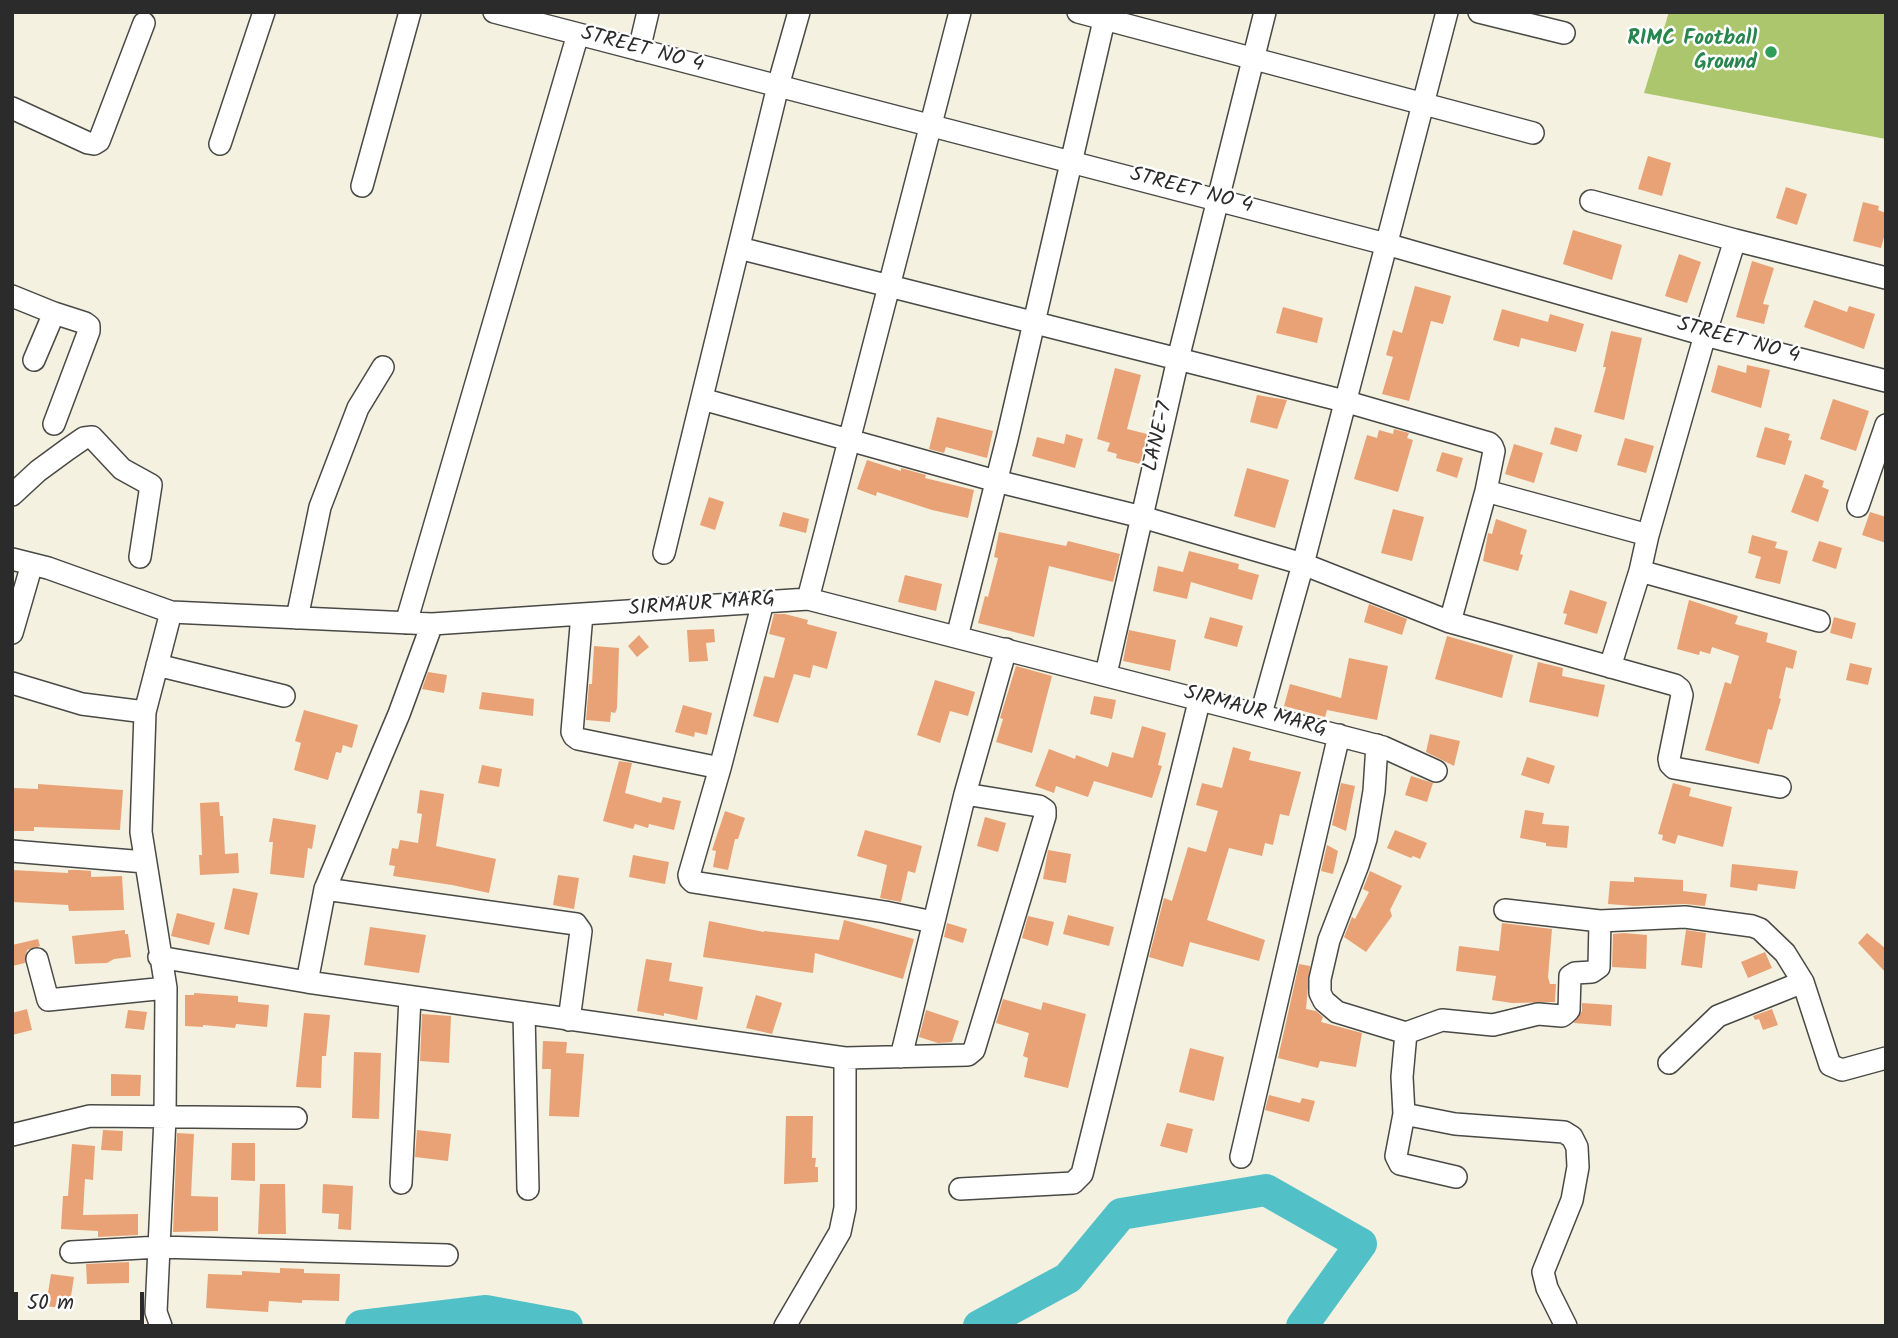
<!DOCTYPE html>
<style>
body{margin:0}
#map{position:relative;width:1898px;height:1338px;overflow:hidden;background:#f4f1e0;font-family:Kalam,sans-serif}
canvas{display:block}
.frame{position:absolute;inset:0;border:14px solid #2b2b2b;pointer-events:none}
.scale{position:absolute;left:14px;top:1292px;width:130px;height:32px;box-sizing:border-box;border:4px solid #2b2b2b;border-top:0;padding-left:9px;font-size:21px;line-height:24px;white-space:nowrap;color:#2b2b2b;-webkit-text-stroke:5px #fff;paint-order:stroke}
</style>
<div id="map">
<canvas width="1898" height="1338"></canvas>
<div class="frame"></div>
<div class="scale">50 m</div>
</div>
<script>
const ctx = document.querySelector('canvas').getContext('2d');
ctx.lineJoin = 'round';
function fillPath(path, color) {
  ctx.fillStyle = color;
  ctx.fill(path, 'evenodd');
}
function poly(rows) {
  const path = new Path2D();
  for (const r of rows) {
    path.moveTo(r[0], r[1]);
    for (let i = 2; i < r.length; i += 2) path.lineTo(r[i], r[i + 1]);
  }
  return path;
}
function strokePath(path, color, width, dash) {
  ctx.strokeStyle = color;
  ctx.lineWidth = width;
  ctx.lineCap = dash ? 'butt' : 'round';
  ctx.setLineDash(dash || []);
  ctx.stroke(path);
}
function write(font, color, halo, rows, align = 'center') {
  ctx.font = font + ' Kalam,sans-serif';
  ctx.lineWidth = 5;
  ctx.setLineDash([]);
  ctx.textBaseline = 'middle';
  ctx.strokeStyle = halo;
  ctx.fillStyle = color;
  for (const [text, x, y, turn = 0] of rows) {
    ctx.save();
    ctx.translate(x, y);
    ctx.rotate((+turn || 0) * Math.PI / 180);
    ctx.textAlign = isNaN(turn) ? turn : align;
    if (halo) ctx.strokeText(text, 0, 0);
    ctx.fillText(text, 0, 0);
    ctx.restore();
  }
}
fillPath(poly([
 [1669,12,1886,12,1886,139,1644,93]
]), '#abc66d');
strokePath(poly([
 [361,1326,486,1311,567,1326],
 [979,1326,1068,1278,1121,1214,1266,1190,1361,1244,1302,1326]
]), '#52c0c7', 32);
fillPath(poly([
 [1648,156,1671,163,1662,196,1638,189],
 [1786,187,1807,194,1797,225,1776,218],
 [1863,202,1879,206,1878,210,1886,213,1886,230,1881,248,1853,241],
 [1573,230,1622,245,1612,280,1563,264],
 [1679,254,1701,262,1687,303,1665,296],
 [1752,261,1774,268,1763,304,1769,305,1764,324,1736,317],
 [1415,286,1451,296,1443,324,1431,321,1409,401,1382,394,1393,357,1386,355,1393,330,1402,333],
 [1814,300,1847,312,1849,306,1875,314,1864,349,1804,327],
 [1283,307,1323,318,1317,343,1276,333],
 [1502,309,1548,322,1550,314,1584,324,1576,352,1521,338,1519,347,1493,340],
 [1611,331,1642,338,1624,420,1594,412,1606,367,1603,367],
 [1718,365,1746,373,1747,365,1770,370,1761,408,1711,392],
 [1115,368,1141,375,1127,429,1147,434,1140,464,1116,458,1117,454,1107,451,1110,443,1097,439],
 [1257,395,1287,400,1277,429,1250,422],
 [1833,399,1869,411,1856,451,1820,439],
 [937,417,993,431,987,458,946,447,944,453,929,449],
 [1555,427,1582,435,1577,452,1550,444],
 [1765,427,1790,434,1788,440,1792,441,1785,465,1756,457],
 [1394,429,1409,433,1407,438,1413,440,1398,492,1354,479,1367,435,1377,438,1379,430,1393,434],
 [1066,434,1083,439,1075,468,1032,456,1037,437,1064,444],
 [1625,438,1654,446,1646,473,1617,465],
 [1514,444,1543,453,1534,483,1505,474],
 [1442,452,1463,458,1457,478,1436,471],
 [867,460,901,471,901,468,926,475,925,478,974,490,968,518,932,510,877,492,876,496,857,489],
 [1247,468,1289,480,1275,528,1234,516],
 [1805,474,1824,481,1822,487,1829,490,1818,522,1791,512],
 [709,497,724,502,715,530,700,525],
 [1393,509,1424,517,1412,561,1381,553],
 [783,512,809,519,806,533,779,526],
 [1870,512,1886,517,1886,543,1862,535],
 [1496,519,1527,530,1520,554,1523,555,1518,571,1483,561,1488,533,1492,534],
 [999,532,1066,546,1068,541,1120,554,1113,582,1049,566,1034,637,978,623,985,596,988,597,998,558,994,557],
 [1752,535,1777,542,1775,548,1788,551,1780,584,1755,578,1761,557,1748,553],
 [1819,541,1842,548,1836,569,1812,561],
 [1189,551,1239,564,1238,569,1259,575,1252,600,1191,582,1187,599,1153,591,1158,566,1183,572],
 [905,575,942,584,936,611,898,602],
 [1570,590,1607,602,1597,634,1564,624,1567,614,1563,613],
 [1689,600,1738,616,1735,624,1768,633,1766,642,1797,651,1793,669,1786,667,1779,698,1781,699,1772,730,1768,729,1759,764,1705,750,1725,682,1731,684,1739,656,1712,647,1710,654,1700,651,1699,655,1677,649],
 [1369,604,1407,619,1402,635,1364,622],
 [774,614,785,614,808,620,807,624,837,632,827,669,813,665,810,678,794,674,778,723,753,716,764,676,774,678,785,638,769,634],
 [1210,617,1243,626,1237,647,1204,638],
 [1834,617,1856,623,1852,639,1830,633],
 [714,629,715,642,706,643,708,661,689,662,687,630],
 [1129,630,1176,640,1170,671,1123,661],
 [639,635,649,647,637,657,628,646],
 [1447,636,1513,655,1502,698,1435,679],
 [594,646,619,648,617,708,615,713,611,712,610,722,586,720,589,684,592,684],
 [1349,658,1388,666,1377,720,1327,710,1325,717,1284,706,1290,684,1341,698],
 [1538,662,1563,668,1562,676,1605,685,1598,717,1529,702],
 [1850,663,1872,668,1868,685,1846,680],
 [1016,666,1052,676,1032,753,996,742,1003,719,1000,718],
 [428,672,447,675,444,693,422,689],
 [935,680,975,692,968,716,950,711,940,743,917,735],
 [482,692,534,699,533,716,479,709],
 [1094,696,1116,700,1112,719,1090,714],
 [683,705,712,713,707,735,695,732,694,737,675,732],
 [304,710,358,725,352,748,343,745,341,753,336,752,328,780,294,770,301,743,295,741],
 [1142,726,1166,733,1158,765,1162,766,1152,798,1094,781,1088,797,1056,786,1054,793,1035,786,1049,749,1075,759,1076,755,1108,767,1112,752,1133,758],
 [1430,734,1460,741,1454,766,1426,752],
 [1233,747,1251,752,1249,760,1301,772,1289,816,1280,814,1273,845,1265,843,1262,856,1229,848,1207,920,1265,940,1259,961,1190,942,1183,967,1149,957,1164,898,1172,901,1188,847,1206,852,1218,811,1196,805,1202,783,1222,788],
 [1527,757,1555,766,1549,784,1521,775],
 [619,761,632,763,625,793,661,803,663,797,681,801,674,830,649,824,648,828,635,824,633,829,603,821],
 [482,765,502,769,499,787,478,783],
 [1411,776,1433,783,1427,802,1405,795],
 [1341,783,1355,786,1346,831,1332,825],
 [1673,783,1691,788,1689,796,1732,807,1723,847,1678,835,1675,844,1662,840,1663,835,1658,834],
 [38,784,123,790,120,830,34,827,34,831,12,831,13,788,38,789],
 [420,790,444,794,436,846,496,859,489,893,452,885,393,876,395,866,389,865,392,848,398,849,400,840,418,843,422,814,417,813],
 [219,802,220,816,223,816,225,854,238,853,239,873,200,875,199,855,202,855,200,803],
 [1525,810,1544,813,1542,824,1569,826,1567,848,1546,846,1546,843,1520,838],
 [725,811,745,818,738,839,735,839,728,870,713,867,716,851,712,850],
 [985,817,1006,823,998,852,977,846],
 [273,818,316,825,312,849,308,848,304,878,270,874,273,842,269,842],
 [865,830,922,846,915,873,908,871,901,902,880,898,887,865,857,856],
 [1395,830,1427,843,1420,859,1413,856,1411,858,1387,848],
 [1327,845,1338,851,1333,874,1321,871],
 [1048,850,1071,854,1066,883,1043,879],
 [633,855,669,862,665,884,629,877],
 [1732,864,1798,871,1795,889,1758,884,1757,891,1730,887],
 [12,870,68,873,68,870,79,870,91,871,91,877,122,876,124,910,69,911,68,905,12,902],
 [1370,871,1402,886,1390,910,1392,916,1366,952,1344,937,1352,917,1355,919,1369,892,1363,889],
 [558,875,579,878,574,909,553,905],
 [1634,877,1683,880,1683,891,1707,894,1705,906,1685,904,1634,906,1608,904,1610,881,1634,882],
 [233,888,258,893,249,935,224,929],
 [177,913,215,923,209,945,171,936],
 [1068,915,1114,927,1109,946,1063,934],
 [1028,916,1054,922,1048,946,1022,938],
 [844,920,914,939,903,979,815,953,813,973,703,957,709,921,764,932,764,931,839,940],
 [947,923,967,929,963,943,944,937],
 [1502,923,1552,929,1548,977,1550,984,1556,984,1555,1002,1512,1003,1492,1000,1496,976,1456,971,1459,946,1499,951],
 [370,927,426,935,419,973,364,965],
 [125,930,125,934,128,934,131,957,114,959,107,963,75,964,72,936],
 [1686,930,1706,933,1702,968,1681,965],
 [1624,933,1647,935,1646,969,1612,967,1613,934],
 [1867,933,1886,949,1886,973,1858,943],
 [38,939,40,946,27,950,25,963,12,966,12,945],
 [1765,952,1772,968,1748,978,1741,962],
 [646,959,672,963,669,981,703,987,697,1020,664,1013,664,1016,637,1011],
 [1299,964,1310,966,1306,1009,1316,1011,1323,1017,1321,1022,1362,1033,1356,1067,1320,1061,1318,1068,1278,1058],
 [194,993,238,996,238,1002,269,1005,267,1027,236,1024,235,1028,203,1025,203,1027,185,1026,185,995,194,995],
 [756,995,782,1003,772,1034,746,1028],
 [1003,999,1041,1010,1043,1002,1086,1014,1068,1088,1024,1077,1028,1058,1023,1056,1029,1033,996,1023],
 [1582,1003,1612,1005,1611,1026,1574,1023,1582,1011],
 [27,1009,32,1030,12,1035,12,1013],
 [1772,1009,1778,1025,1763,1030,1759,1019,1755,1020,1753,1016],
 [128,1010,147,1012,144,1030,125,1028],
 [926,1010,959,1021,952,1042,938,1043,919,1037],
 [304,1013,330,1015,326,1056,322,1056,321,1088,296,1087],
 [422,1014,451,1016,449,1063,420,1061],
 [543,1041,567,1042,566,1053,584,1054,579,1117,549,1116,551,1069,542,1069],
 [1190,1048,1224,1057,1214,1101,1179,1092],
 [354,1052,381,1053,379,1119,352,1118],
 [111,1074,141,1075,140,1096,111,1096],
 [1269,1095,1300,1103,1302,1098,1315,1101,1309,1122,1265,1110],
 [786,1116,813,1116,812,1158,816,1158,815,1167,818,1167,818,1182,784,1184],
 [1167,1123,1193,1129,1187,1153,1160,1146],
 [103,1130,123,1131,122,1151,101,1150],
 [417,1130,451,1134,448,1161,415,1157],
 [177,1133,194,1134,191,1196,218,1197,218,1231,173,1232],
 [232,1143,255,1143,255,1181,231,1180],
 [72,1144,95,1146,93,1180,85,1179,83,1215,138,1214,138,1235,98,1237,98,1231,61,1229,63,1196,68,1196],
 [260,1184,285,1184,286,1234,258,1234],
 [323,1184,353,1186,351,1230,338,1229,339,1214,322,1213],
 [129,1262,129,1283,87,1284,86,1264],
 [280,1268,304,1269,304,1273,340,1274,339,1301,302,1300,302,1303,269,1301,268,1312,206,1308,208,1274,242,1275,242,1271,280,1273],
 [51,1274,74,1277,69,1309,46,1306]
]), '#e9a275');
const minor = poly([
 [494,12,1386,244,1705,335,1886,381],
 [1078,12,1533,133],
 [1479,12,1564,33],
 [639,50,648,12],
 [12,108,88,143,94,144,99,141,144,23],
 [220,144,264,12],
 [362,186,410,12],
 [1591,201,1735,240,1705,335,1648,535,1640,571,1610,667],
 [1735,240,1886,278],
 [739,248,1344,401,1489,443,1492,446,1494,451,1486,491,1648,535],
 [12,296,54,313,34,360],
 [54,313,85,323,89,326,89,331,54,424],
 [702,399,996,481,1142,517,1303,564,1450,622,1675,685,1680,689,1682,695,1669,759,1670,764,1674,768,1780,787],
 [12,495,38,471,68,449,84,438,92,437,122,469,151,485,140,557],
 [1858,506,1886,425],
 [664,553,778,86,799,12],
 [12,559,48,568,171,612,432,624,808,599,1383,747,1436,771],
 [1640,571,1819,621],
 [808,599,960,12],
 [763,602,720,768,689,875,690,879,693,882,885,912,933,922],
 [582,614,572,732,574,736,578,739,720,768],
 [297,618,320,507,358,408,383,367],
 [1450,622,1486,491],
 [406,623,578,34],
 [12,633,32,564],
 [957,637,1007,439,1106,12],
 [157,665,284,696],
 [1106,674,1178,359,1265,12],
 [12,683,82,704,145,712],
 [1261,714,1303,564,1447,12],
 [1377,745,1374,791,1366,839,1358,865,1329,940,1320,979,1320,993,1324,1001,1337,1012,1406,1033,1402,1077,1404,1114,1455,1124,1564,1132,1572,1137,1577,1147,1578,1167,1572,1200,1543,1272,1547,1288,1566,1326],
 [12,851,145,862],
 [325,889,576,924,581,931,569,1020],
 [1600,921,1685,917,1752,926,1760,929,1785,953,1803,982,1830,1065,1842,1070,1886,1058],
 [159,957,307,982,845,1058,968,1055,974,1050,1045,816,1045,810,1039,806,965,794],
 [37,959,48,1000,166,988],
 [307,982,325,889,399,714,432,624],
 [524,1013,528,1189],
 [1406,1033,1442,1020,1493,1025,1538,1014,1562,1016,1566,1013,1569,1010,1570,976,1575,973,1592,972,1599,967,1600,921,1505,910],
 [901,1057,965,794,1006,649],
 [1669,1063,1718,1016,1803,982],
 [1404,1114,1396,1156,1400,1164,1456,1177],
 [12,1135,90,1116,296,1118],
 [1241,1157,1339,735],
 [401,1183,410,997],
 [960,1189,1073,1183,1082,1174,1200,698],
 [71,1252,159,1247,447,1255],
 [161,1326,156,1312,165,1118,166,988,141,832,145,712,171,612],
 [785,1326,840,1232,845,1208,845,1058]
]);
strokePath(minor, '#494946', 24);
strokePath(minor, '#fff', 21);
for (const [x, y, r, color] of [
 [1771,52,7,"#2e9e5b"]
]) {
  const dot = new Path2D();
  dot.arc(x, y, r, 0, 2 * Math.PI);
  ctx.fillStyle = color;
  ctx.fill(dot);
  strokePath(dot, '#fff', 2.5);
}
write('bold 21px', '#27864d', '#fff', [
 ["RIMC Football",1757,40],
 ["Ground",1757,64]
], 'right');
write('21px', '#2b2b2b', '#fff', [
 ["STREET NO 4",642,51,15],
 ["STREET NO 4",1191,192,15],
 ["STREET NO 4",1738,342,15],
 ["LANE-7",1160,437,-77],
 ["SIRMAUR MARG",702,606,-4],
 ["SIRMAUR MARG",1255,713,15]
]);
</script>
